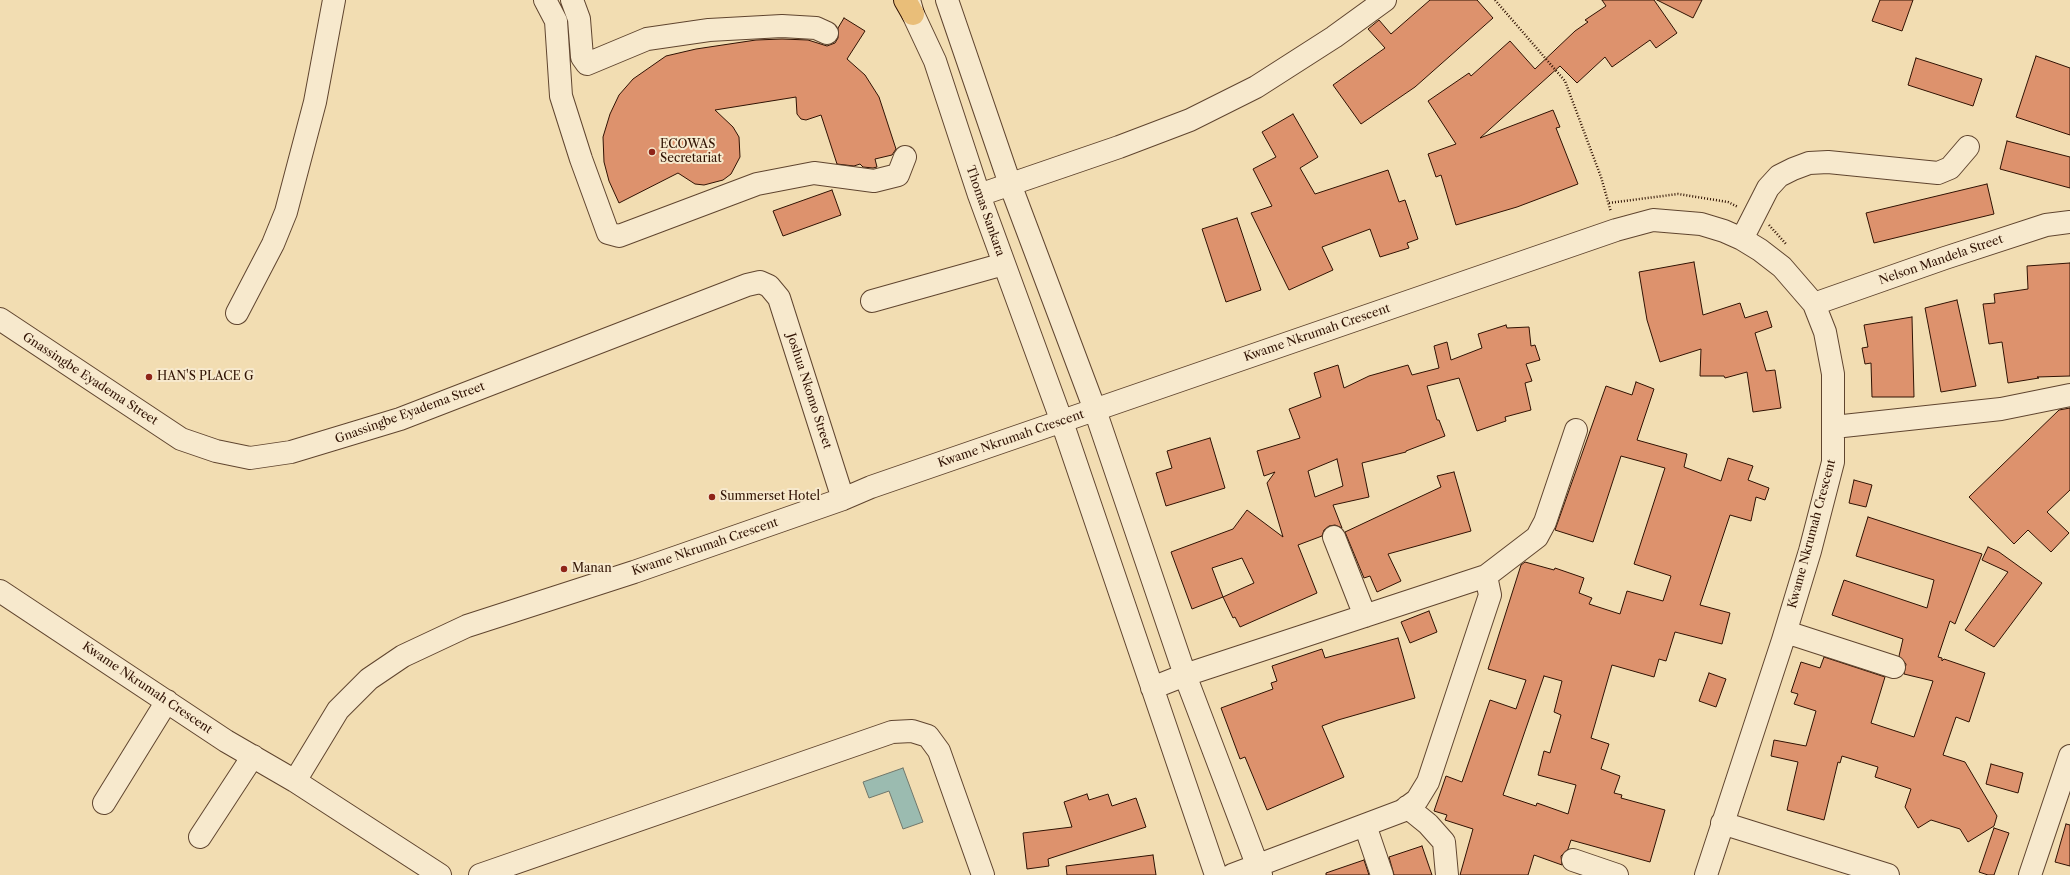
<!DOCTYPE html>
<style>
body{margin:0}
canvas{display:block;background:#f2ddb2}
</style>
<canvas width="2070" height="875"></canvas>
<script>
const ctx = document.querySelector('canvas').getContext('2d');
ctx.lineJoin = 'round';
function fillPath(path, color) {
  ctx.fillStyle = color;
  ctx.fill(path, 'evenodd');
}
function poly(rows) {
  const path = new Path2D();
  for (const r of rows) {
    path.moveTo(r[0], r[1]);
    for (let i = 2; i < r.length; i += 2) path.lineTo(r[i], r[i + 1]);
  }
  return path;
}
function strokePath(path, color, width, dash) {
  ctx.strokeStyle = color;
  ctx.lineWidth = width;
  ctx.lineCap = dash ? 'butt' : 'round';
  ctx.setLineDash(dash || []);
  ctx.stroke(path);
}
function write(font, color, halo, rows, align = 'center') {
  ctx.font = font + ' "Libre Caslon Text",serif';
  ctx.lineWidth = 4;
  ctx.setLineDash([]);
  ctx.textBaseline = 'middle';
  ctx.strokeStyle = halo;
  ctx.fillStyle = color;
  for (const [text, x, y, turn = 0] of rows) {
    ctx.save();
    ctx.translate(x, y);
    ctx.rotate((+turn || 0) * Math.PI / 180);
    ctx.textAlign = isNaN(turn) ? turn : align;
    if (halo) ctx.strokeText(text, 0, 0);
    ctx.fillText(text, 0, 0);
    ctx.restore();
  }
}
const water = poly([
 [903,768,923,822,903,829,889,791,869,798,863,782,903,768]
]);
fillPath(water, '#9bbbb0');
strokePath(water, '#70776b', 1);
const building = poly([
 [1430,0,1477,0,1493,18,1415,87,1361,124,1333,85,1385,48,1368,29,1379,20,1391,34,1430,0],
 [1602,0,1654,0,1677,33,1656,48,1650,40,1612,67,1605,57,1577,83,1560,66,1480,138,1553,110,1560,127,1556,128,1578,184,1517,207,1456,225,1441,175,1436,177,1428,154,1456,144,1428,101,1469,73,1471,76,1510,41,1535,69,1575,31,1588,22,1585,20,1606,6,1602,0],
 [1657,0,1702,0,1693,18,1657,0],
 [1880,0,1913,0,1902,31,1872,21,1880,0],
 [844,18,865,31,847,59,865,75,879,97,896,149,892,155,875,159,877,167,873,168,863,167,860,164,854,166,837,164,821,115,806,120,801,119,797,114,796,97,715,110,733,127,739,137,740,157,731,174,723,180,704,185,695,184,678,173,619,203,609,181,604,162,603,137,610,114,619,95,633,79,666,56,696,49,756,40,782,39,808,40,827,46,835,43,838,38,838,28,844,18],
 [2036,56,2070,68,2070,135,2016,117,2036,56],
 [1916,58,1982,79,1973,106,1908,85,1916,58],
 [1293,114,1318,157,1300,168,1315,194,1388,170,1399,202,1405,200,1418,239,1407,243,1409,248,1380,257,1370,229,1322,247,1333,270,1289,290,1251,213,1272,206,1253,169,1276,157,1262,132,1293,114],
 [2007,141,2070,157,2070,188,2000,169,2007,141],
 [1987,184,1994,214,1874,243,1866,213,1987,184],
 [832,190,841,215,783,236,773,211,832,190],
 [1237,218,1261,290,1226,302,1202,229,1237,218],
 [1694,262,1703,315,1740,303,1745,318,1767,311,1772,327,1755,333,1766,371,1775,370,1781,408,1753,412,1747,372,1725,378,1724,376,1700,376,1701,349,1660,362,1647,320,1639,272,1694,262],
 [2070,263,2070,376,2037,377,2039,378,2008,383,2002,342,1989,344,1983,304,1995,303,1994,294,2028,289,2027,266,2070,263],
 [1957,300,1976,386,1941,392,1925,308,1957,300],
 [1912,317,1914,397,1872,397,1871,363,1865,364,1862,348,1868,347,1864,325,1912,317],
 [1506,325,1507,328,1529,327,1531,346,1535,345,1540,360,1526,364,1532,381,1525,383,1531,410,1505,417,1506,421,1477,431,1459,378,1427,386,1437,420,1439,420,1445,436,1406,451,1406,452,1362,463,1369,497,1333,505,1342,528,1335,525,1329,526,1324,530,1322,536,1298,545,1317,593,1240,627,1235,617,1233,618,1223,597,1254,583,1242,558,1212,568,1223,597,1192,609,1171,552,1233,529,1247,510,1283,537,1267,483,1275,472,1264,476,1257,451,1300,438,1289,409,1321,397,1314,373,1338,365,1344,388,1369,376,1408,365,1412,375,1439,368,1434,346,1447,342,1451,360,1482,348,1478,334,1506,325],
 [1337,459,1343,486,1315,497,1308,471,1337,459],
 [1636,382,1654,389,1637,440,1687,454,1684,467,1721,481,1728,458,1753,466,1748,480,1769,488,1765,500,1756,497,1751,521,1730,515,1700,605,1730,613,1722,644,1675,632,1666,661,1659,659,1654,677,1612,665,1591,738,1609,744,1601,769,1620,776,1614,793,1622,795,1621,798,1665,810,1650,862,1571,840,1568,849,1561,856,1562,865,1534,855,1528,875,1460,875,1473,829,1445,820,1447,815,1434,811,1446,776,1462,782,1490,700,1516,709,1526,680,1488,669,1521,565,1525,562,1554,570,1555,568,1584,578,1579,593,1592,598,1589,604,1620,614,1627,591,1663,601,1671,576,1634,564,1665,468,1621,456,1593,542,1555,530,1606,386,1632,395,1636,382],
 [1544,676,1562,681,1554,712,1561,715,1550,753,1544,751,1538,775,1576,785,1568,814,1537,803,1536,806,1503,795,1544,676],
 [2070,408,2070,490,2047,512,2069,533,2051,552,2028,530,2014,544,1969,497,2059,410,2070,408],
 [1210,438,1225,488,1166,506,1156,473,1172,468,1167,451,1210,438],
 [1454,472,1471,531,1388,554,1401,581,1377,592,1370,576,1364,578,1345,532,1441,487,1437,476,1454,472],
 [1854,480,1872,485,1866,507,1849,503,1854,480],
 [1868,517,1982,554,1955,624,1950,621,1938,657,1942,658,1942,661,1944,659,1985,673,1969,722,1956,717,1943,755,1965,762,1997,816,1994,826,1968,842,1960,829,1931,820,1918,828,1905,807,1911,789,1875,777,1878,767,1842,756,1840,763,1838,762,1824,820,1787,810,1798,762,1771,756,1774,740,1806,746,1816,711,1794,704,1798,694,1791,692,1801,662,1820,668,1824,657,1885,677,1871,723,1914,737,1933,681,1904,674,1906,664,1899,656,1903,639,1832,615,1844,580,1927,608,1934,580,1856,556,1868,517],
 [1988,547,1999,552,2042,583,1994,647,1965,630,2008,572,1982,560,1988,547],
 [1429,611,1437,632,1410,643,1401,622,1429,611],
 [1398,638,1415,698,1338,720,1322,726,1344,777,1267,810,1245,757,1240,759,1221,708,1273,689,1271,683,1277,681,1272,666,1322,649,1325,658,1398,638],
 [1709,673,1726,679,1716,707,1699,701,1709,673],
 [1991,764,2023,773,2018,793,1986,784,1991,764],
 [1087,794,1089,800,1108,794,1112,806,1136,798,1146,827,1048,859,1049,866,1027,869,1023,833,1072,827,1064,802,1087,794],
 [2066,824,2070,825,2070,866,2055,862,2066,824],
 [1994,828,2009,833,1994,875,1988,875,1979,872,1994,828],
 [1422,846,1432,875,1394,875,1389,857,1422,846],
 [1153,855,1156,875,1067,875,1066,866,1153,855],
 [1364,860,1369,875,1326,875,1326,873,1364,860]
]);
fillPath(building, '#dd926d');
strokePath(building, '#301203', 1);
const minor = poly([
 [545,0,556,21,561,96,581,159,608,233,619,236,757,184,814,173,874,181,898,175,905,157],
 [572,0,579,19,582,57,587,64,647,39,709,30,782,26,816,28,827,33],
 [909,0,913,14,935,61,979,195,1062,422,1216,875],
 [947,0,1010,184,1095,410,1185,675,1261,875],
 [979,195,1119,147,1190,120,1256,87,1334,37,1385,0],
 [1742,239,1768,188,1779,176,1793,169,1809,163,1828,162,1938,173,1950,168,1968,147],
 [872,301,1004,264],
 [1814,304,1945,258,2046,225,2070,222],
 [237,313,273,244,286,212,315,102,334,0],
 [0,319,181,439,216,451,250,458,291,452,400,419,747,285,760,282,769,286,779,298,843,499],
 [1834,427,2001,409,2070,395],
 [1334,537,1365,616],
 [1486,576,1537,537,1545,522,1576,430],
 [0,591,226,741,295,781,440,875],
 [1786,632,1894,667],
 [1152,688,1185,675,1486,576,1490,595,1428,782,1417,800,1402,811,1232,875],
 [295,781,338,710,369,679,403,656,467,626,634,572,843,499,871,487,1616,230,1653,220,1701,224,1724,231,1742,239,1760,250,1782,267,1814,304,1825,332,1833,374,1833,462,1810,551,1783,640,1706,875],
 [104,803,167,701],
 [1407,807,1428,824,1444,842,1447,875],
 [1722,823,1888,875],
 [1365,825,1382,875],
 [200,837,253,756],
 [1573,860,1617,875],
 [480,875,892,732,912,731,928,736,939,751,983,875],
 [2030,875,2070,756]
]);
const major = poly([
 [905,0,913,14]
]);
strokePath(minor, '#60452f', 24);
strokePath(major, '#301203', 24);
strokePath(poly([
 [1495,0,1565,81,1601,177,1611,212],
 [1609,203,1678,194,1728,202,1738,207],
 [1769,225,1786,244]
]), '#301203', 2.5, [1, 2]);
strokePath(minor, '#f7e9cd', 22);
strokePath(major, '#e9be79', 22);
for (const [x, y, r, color] of [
 [652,152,4,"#8f2418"],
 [149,377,4,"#8f2418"],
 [712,497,4,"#8f2418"],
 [564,569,4,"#8f2418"]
]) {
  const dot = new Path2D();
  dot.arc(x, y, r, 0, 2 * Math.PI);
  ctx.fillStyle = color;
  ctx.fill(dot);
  strokePath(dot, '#f7e9cd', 1.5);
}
write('12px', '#301203', '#f7e9cd', [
 ["ECOWAS",660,145],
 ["Secretariat",660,159],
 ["HAN'S PLACE G",157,377],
 ["Summerset Hotel",720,497],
 ["Manan",572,569]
], 'left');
write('12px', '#301203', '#f7e9cd', [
 ["Thomas Sankara",985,211,71],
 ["Nelson Mandela Street",1941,260,-19],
 ["Kwame Nkrumah Crescent",1317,333,-19],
 ["Gnassingbe Eyadema Street",90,379,33],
 ["Joshua Nkomo Street",809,391,72],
 ["Gnassingbe Eyadema Street",410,413,-20],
 ["Kwame Nkrumah Crescent",1011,439,-19],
 ["Kwame Nkrumah Crescent",1812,534,-75],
 ["Kwame Nkrumah Crescent",705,547,-19],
 ["Kwame Nkrumah Crescent",147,688,34]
]);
</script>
